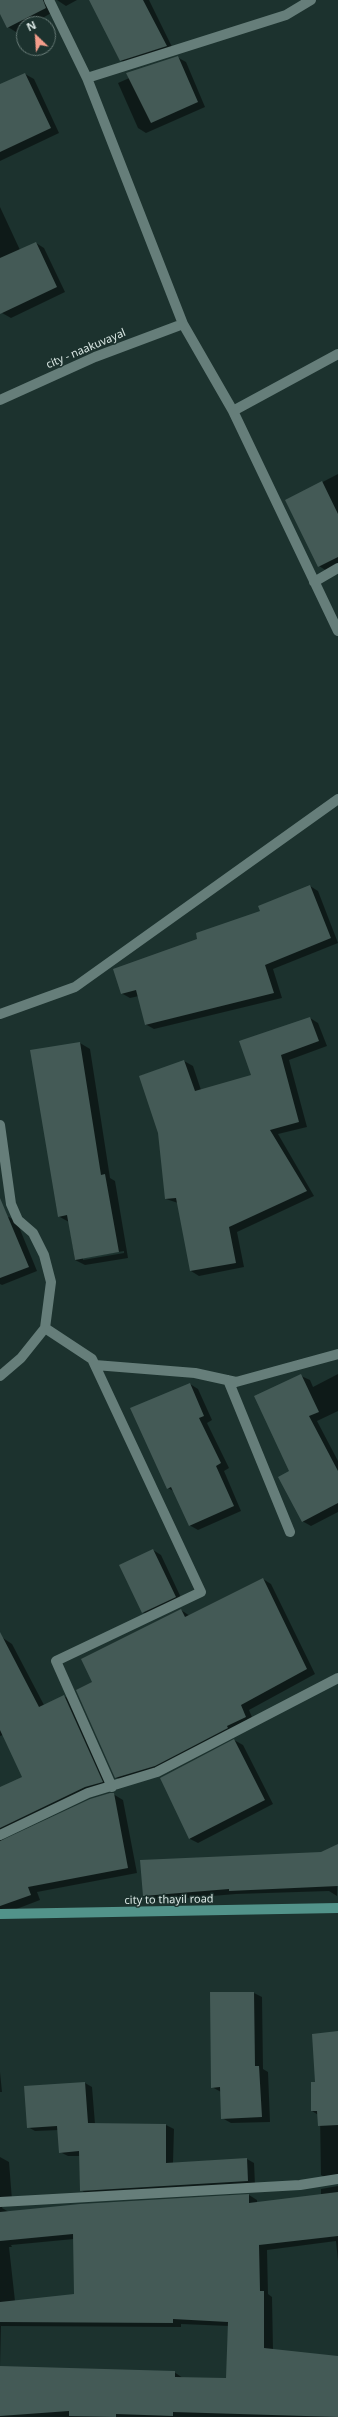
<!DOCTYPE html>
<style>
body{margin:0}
#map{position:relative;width:338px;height:2417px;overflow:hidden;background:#1c322e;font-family:"Noto Sans",sans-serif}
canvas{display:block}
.north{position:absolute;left:16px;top:16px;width:40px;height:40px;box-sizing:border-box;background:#1c322e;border:1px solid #687b77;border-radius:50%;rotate:335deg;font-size:11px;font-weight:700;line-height:16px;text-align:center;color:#dbe8e5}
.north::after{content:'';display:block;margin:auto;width:14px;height:18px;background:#f49d8b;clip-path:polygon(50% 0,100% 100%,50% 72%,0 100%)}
</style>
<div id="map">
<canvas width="338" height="2417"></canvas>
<div class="north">N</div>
</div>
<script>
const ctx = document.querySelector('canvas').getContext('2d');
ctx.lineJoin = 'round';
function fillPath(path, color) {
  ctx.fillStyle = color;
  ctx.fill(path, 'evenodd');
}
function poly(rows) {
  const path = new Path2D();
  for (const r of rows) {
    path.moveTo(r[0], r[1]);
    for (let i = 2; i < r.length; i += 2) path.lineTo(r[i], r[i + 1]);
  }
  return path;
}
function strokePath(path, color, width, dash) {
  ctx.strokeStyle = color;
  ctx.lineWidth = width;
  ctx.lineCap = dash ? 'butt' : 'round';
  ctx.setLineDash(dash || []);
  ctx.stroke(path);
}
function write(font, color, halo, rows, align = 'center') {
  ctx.font = font + ' "Noto Sans",sans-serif';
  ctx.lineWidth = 3;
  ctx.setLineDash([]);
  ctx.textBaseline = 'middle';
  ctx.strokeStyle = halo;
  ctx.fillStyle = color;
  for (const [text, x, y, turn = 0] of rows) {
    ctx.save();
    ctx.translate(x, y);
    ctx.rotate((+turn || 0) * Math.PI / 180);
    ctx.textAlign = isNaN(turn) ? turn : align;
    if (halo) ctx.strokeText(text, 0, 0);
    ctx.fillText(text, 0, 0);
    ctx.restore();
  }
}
fillPath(poly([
 [0,0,54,0,53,12,32,24,24,24,24,28,16,32,8,27,0,12],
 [57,0,77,0,66,6],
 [90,0,149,0,174,51,129,65,120,60],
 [177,57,186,62,205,107,146,133,138,128,118,83],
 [25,74,34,79,59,133,0,161,0,85],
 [0,207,20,250,36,243,44,248,65,292,11,318,2,313,0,309],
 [338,474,338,565,327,571,319,566,286,501],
 [310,886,318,891,338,943,273,969,282,998,154,1029,145,1024,139,996,130,998,121,993,199,939,262,911],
 [310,1018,318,1023,327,1046,289,1060,307,1127,278,1134,314,1196,237,1232,244,1267,199,1276,191,1271,178,1203,166,1199,159,1132,140,1076,184,1061,193,1066,201,1090,253,1076],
 [80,1043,90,1049,110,1178,115,1181,128,1258,85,1265,75,1260,69,1222,58,1216],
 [124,1251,124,1253,83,1260,83,1258],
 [9,1217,17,1222,37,1271,2,1285,0,1284,0,1221],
 [338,1374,338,1411,317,1421,338,1461,338,1512,311,1526,302,1521,291,1471,301,1376,310,1380,313,1387],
 [190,1384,198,1389,212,1420,207,1423,229,1468,224,1471,241,1511,198,1530,189,1525,175,1492,168,1488],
 [153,1550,161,1555,183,1602,151,1617,143,1612],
 [263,1579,271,1584,315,1674,249,1710,254,1722,124,1782,116,1777,94,1682,181,1610,190,1616],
 [3,1638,12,1644,44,1705,64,1696,74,1702,112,1787,7,1834,3,1840,113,1794,123,1800,137,1873,37,1892,40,1900,6,1913,0,1909,0,1788,23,1777,3,1735,0,1736,0,1640],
 [234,1740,243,1745,273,1804,198,1843,190,1839,161,1778],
 [338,1845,337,1896,329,1891,236,1894,152,1901,143,1896,321,1853],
 [211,1993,254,1993,262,1997,263,2069,268,2072,270,2122,231,2123,222,2118,221,2092,212,2087],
 [338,2032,338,2179,329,2180,321,2175,320,2116,312,2111,316,2083],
 [0,2072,2,2092,0,2092],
 [85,2083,92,2087,95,2124,166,2125,174,2129,173,2163,247,2159,254,2163,255,2185,88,2195,81,2190,80,2156,68,2156,60,2152,59,2130,35,2131,28,2127],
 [0,2157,9,2162,12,2200,5,2201,2,2208,9,2212,249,2195,257,2200,257,2203,321,2195,321,2189,338,2186,338,2261,336,2241,267,2250,268,2294,272,2297,273,2350,338,2357,338,2417,0,2417],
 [74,2239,75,2295,15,2301,9,2247,12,2247,11,2245],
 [181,2324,229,2326,227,2379,183,2378,174,2372,0,2367,1,2326,181,2327]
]), '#0007');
fillPath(poly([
 [0,0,43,0,46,8,7,28,0,14],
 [89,0,143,0,167,46,120,61],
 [178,56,198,102,151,123,126,73],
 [25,73,51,128,0,152,0,84],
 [36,242,57,287,0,314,0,258],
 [322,481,338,514,338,557,318,567,285,500],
 [310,885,331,938,265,965,274,993,145,1025,136,990,121,994,113,969,197,939,196,933,260,911,258,906],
 [310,1017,319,1041,281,1055,299,1122,270,1130,307,1191,229,1227,236,1263,190,1271,176,1198,165,1199,158,1133,139,1076,184,1060,195,1091,251,1075,239,1041],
 [80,1042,101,1175,105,1174,119,1252,75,1260,67,1215,58,1217,30,1050],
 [0,1198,29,1267,0,1278],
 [301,1374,319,1412,309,1416,338,1471,338,1503,302,1522,278,1477,289,1471,254,1396],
 [190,1383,204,1416,199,1418,221,1463,216,1466,234,1506,189,1526,171,1487,167,1489,130,1408],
 [153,1549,176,1597,142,1613,119,1565],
 [263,1578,307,1669,241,1705,246,1717,227,1726,228,1728,155,1766,115,1778,76,1690,92,1682,81,1659,181,1609,185,1617],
 [0,1632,39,1707,64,1695,103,1782,85,1787,0,1828,0,1787,22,1777,0,1730],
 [234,1739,265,1800,189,1839,160,1778],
 [110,1793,114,1793,128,1868,28,1887,31,1895,0,1906,0,1841,90,1799],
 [338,1844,338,1886,229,1891,229,1889,143,1896,140,1860,321,1852],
 [210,1992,254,1992,255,2066,259,2066,262,2117,221,2119,220,2087,211,2088],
 [338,2031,338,2125,318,2126,317,2111,311,2111,311,2082,315,2082,312,2034],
 [85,2082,88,2123,166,2124,166,2163,247,2158,248,2181,80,2191,79,2151,59,2153,57,2126,27,2128,24,2086],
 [338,2192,338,2236,259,2245,260,2291,264,2291,264,2348,338,2356,338,2417,173,2412,173,2416,116,2414,116,2417,69,2416,69,2411,0,2416,0,2366,175,2371,175,2377,226,2378,228,2322,173,2319,173,2323,0,2322,0,2302,74,2294,73,2234,0,2241,0,2212,80,2204,249,2194,249,2203]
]), '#445a56');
strokePath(poly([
 [49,0,87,78,183,324,233,411,338,631],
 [87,78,286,15,311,0],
 [0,400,95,357,183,324],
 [233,411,338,354],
 [314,582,338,568],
 [0,1014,75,987,338,799],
 [0,1125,11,1204,18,1220,33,1233,44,1255,51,1282,45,1328,21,1358,0,1376],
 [45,1328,92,1359,201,1592,56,1661,112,1787],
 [95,1365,195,1373,236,1382,338,1354],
 [228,1380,290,1532],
 [0,1835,88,1793,157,1772,338,1678],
 [0,2202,300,2185,338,2179]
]), '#667e7a', 10);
strokePath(poly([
 [0,1914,338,1908]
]), '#52938a', 10);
write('11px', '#dbe8e5', '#1c322e', [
 ["city - naakuvayal",86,349,-23],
 ["city to thayil road",169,1900,-1]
]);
</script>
